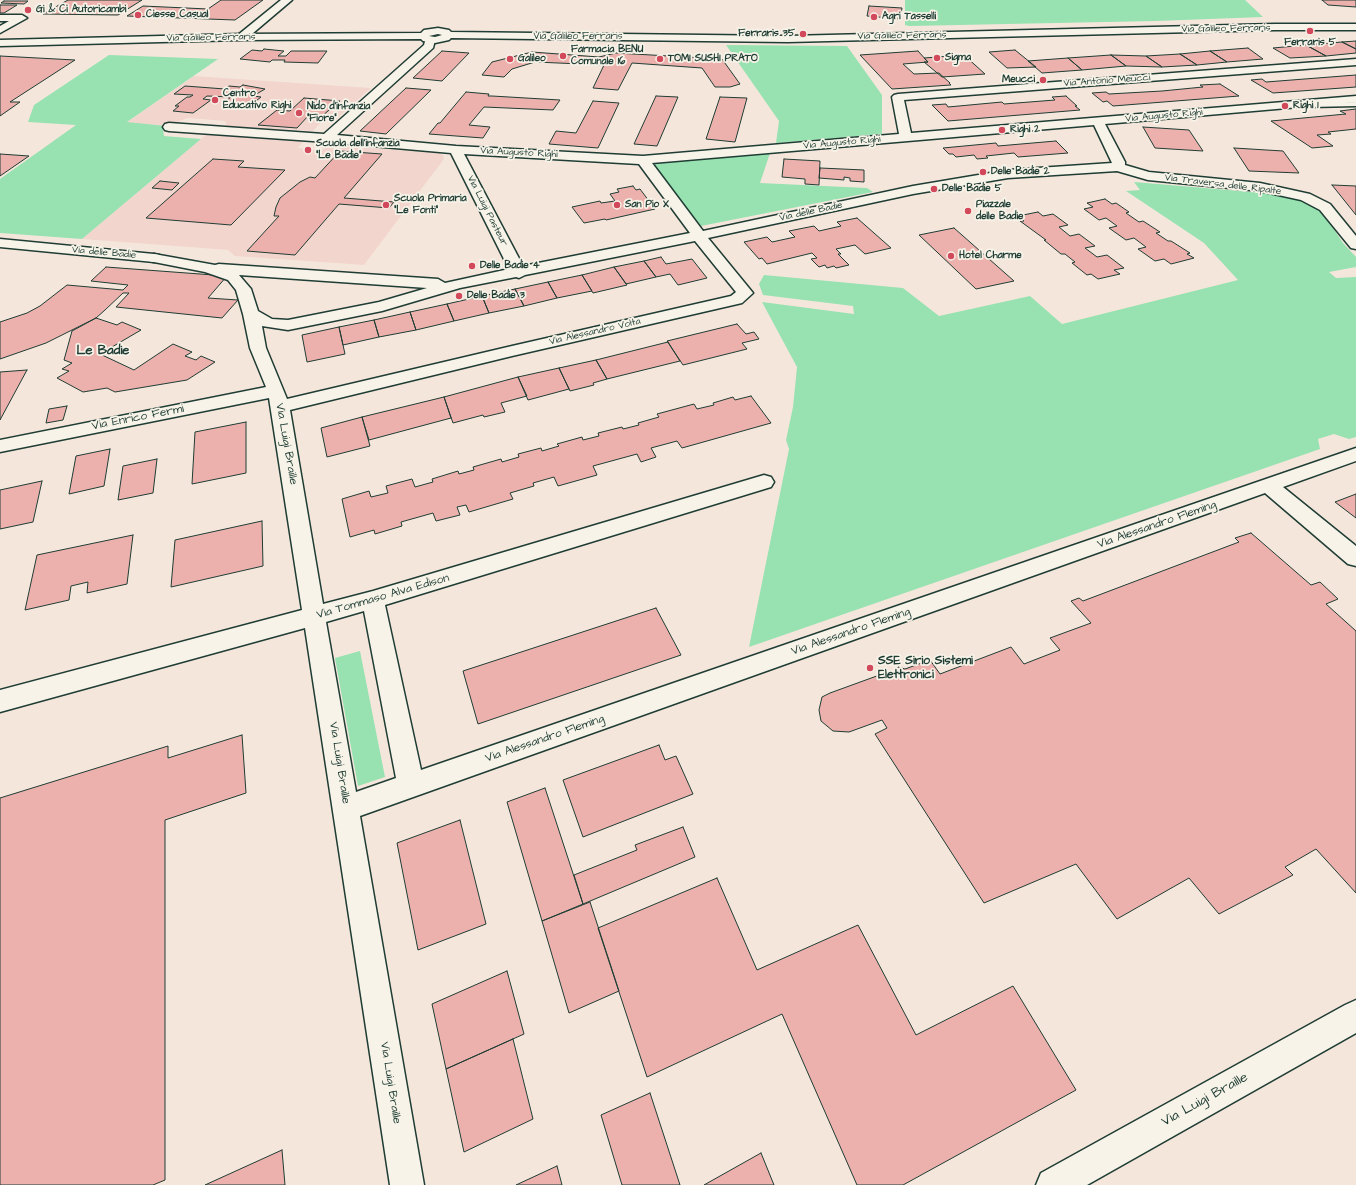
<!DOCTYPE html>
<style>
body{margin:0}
canvas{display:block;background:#f5e6dc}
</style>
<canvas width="1356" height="1185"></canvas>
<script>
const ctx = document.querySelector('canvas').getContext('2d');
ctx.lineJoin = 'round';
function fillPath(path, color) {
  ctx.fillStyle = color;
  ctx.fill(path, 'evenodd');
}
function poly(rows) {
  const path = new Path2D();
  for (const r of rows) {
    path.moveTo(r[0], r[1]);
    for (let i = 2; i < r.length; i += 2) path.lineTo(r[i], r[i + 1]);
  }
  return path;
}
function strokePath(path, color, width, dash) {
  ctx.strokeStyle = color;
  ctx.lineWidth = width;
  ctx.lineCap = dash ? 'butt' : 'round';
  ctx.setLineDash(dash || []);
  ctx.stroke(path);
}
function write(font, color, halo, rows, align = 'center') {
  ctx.font = font + ' "Architects Daughter",sans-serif';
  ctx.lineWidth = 3.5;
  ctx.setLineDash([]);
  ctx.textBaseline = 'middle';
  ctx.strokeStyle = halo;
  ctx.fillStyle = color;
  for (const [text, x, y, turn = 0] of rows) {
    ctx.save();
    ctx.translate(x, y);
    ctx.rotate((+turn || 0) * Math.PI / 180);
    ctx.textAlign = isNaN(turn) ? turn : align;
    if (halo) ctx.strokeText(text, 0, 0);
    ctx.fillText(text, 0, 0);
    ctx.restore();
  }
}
fillPath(poly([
 [194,76,371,88,334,121,323,120,313,131,227,126,225,121,188,118,166,126,126,123],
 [208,133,304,140,298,148,322,150,328,145,439,153,443,155,444,159,364,265,235,256,228,250,82,239]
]), '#f2d6ce');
fillPath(poly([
 [905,0,1245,0,1263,17,1156,21,909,26,905,25],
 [726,45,847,46,882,95,882,134,776,143,779,121],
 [109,55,218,59,127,122,166,126,163,129,164,136,201,139,82,239,0,233,0,179,76,125,28,122,34,105],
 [770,153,760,183,867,188,873,192,701,226,652,164],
 [1134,182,1275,194,1301,199,1322,211,1343,243,1356,257,1356,267,1329,272,1336,278,1356,277,1356,437,1349,439,1334,434,1318,439,1320,449,749,647,789,449,786,440,793,407,797,367,762,302,854,314,853,306,763,295,759,284,764,275,903,288,939,316,1030,296,1062,324,1238,280,1204,243,1126,191,1140,190],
 [360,651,385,777,358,786,335,658]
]), '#98e2b1');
const building = poly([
 [68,0,142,0,118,15,43,14,68,0],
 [221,0,263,0,235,20,127,16,143,6,208,9,221,0],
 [1322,0,1356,0,1356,7,1328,5,1322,0],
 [4,1,28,1,24,4,1,3,4,1],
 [0,5,17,5,4,13,0,13,0,5],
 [869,6,902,8,900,19,867,16,869,6],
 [1356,41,1356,49,1342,42,1356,41],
 [1342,42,1356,49,1356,53,1326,56,1306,45,1342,42],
 [1306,45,1326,56,1290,58,1273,48,1306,45],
 [1248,48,1263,59,1227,62,1210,51,1248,48],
 [264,49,284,51,278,56,286,56,291,51,327,51,318,63,284,62,285,60,272,60,270,62,240,59,252,50,262,51,264,49],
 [1015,50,1036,67,1007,68,989,52,1015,50],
 [442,51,469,53,442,81,413,78,442,51],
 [918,51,928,62,903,64,914,74,939,73,950,83,949,83,951,85,892,89,860,55,918,51],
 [1210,51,1227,62,1197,65,1180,54,1210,51],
 [532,52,599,57,616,53,722,59,740,84,730,87,715,87,702,68,632,63,618,90,593,88,604,65,535,62,512,69,504,77,482,75,492,62,532,52],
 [1180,54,1197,65,1162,67,1146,56,1180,54],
 [964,55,985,74,942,77,924,62,928,62,924,58,964,55],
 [1111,55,1146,56,1162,67,1126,66,1111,55],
 [1111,55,1126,66,1082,70,1068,58,1111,55],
 [0,56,75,60,10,102,20,102,0,116,0,56],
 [1068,58,1082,70,1042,73,1028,61,1068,58],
 [1356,75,1356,87,1273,93,1251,80,1262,79,1266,82,1356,75],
 [1220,84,1239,96,1113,106,1107,101,1103,102,1092,93,1106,92,1109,94,1162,91,1203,87,1200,85,1220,84],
 [243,85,265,89,253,96,261,97,256,101,251,101,248,104,225,102,231,97,207,96,203,99,211,100,193,113,173,111,179,106,175,106,187,97,190,97,193,95,174,94,185,86,225,89,229,86,240,87,243,85],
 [406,88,431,90,386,134,360,131,406,88],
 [466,92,489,94,488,96,492,96,560,100,553,110,484,107,469,125,490,127,483,138,429,134,438,123,440,123,466,92],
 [656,96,678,97,657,146,634,144,656,96],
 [1066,96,1077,106,1075,106,1080,110,948,121,932,105,946,104,948,107,1002,102,1004,104,1055,100,1052,97,1066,96],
 [720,97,747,98,735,142,706,139,720,97],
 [304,98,340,101,322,116,309,115,297,128,258,125,277,110,290,111,304,98],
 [593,101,619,103,598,148,549,144,556,131,576,133,593,101],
 [1356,109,1356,129,1328,132,1331,134,1317,135,1333,146,1312,148,1271,121,1346,114,1340,111,1356,109],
 [1143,127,1189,130,1203,151,1155,148,1143,127],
 [1056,141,1068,153,1018,157,1014,153,986,156,988,158,977,159,974,155,956,157,953,154,949,154,943,148,996,143,998,146,1056,141],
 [1234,148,1283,151,1299,173,1249,171,1234,148],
 [340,151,382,154,344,198,394,202,389,208,339,204,295,255,247,251,279,216,274,216,276,207,280,198,300,182,310,177,315,178,340,151],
 [0,154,29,156,0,176,0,154],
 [213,159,244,161,238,167,285,170,231,225,146,218,213,159],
 [784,159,820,161,819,185,805,184,805,179,782,177,784,159],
 [820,168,864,170,864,182,850,181,850,178,844,177,844,180,819,178,820,168],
 [160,181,179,183,172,190,152,188,160,181],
 [1332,185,1356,186,1356,215,1332,185],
 [633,186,636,190,640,189,655,209,606,220,605,219,584,223,572,207,600,201,601,203,615,201,610,194,619,192,617,189,633,186],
 [1105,199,1112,204,1116,203,1129,212,1126,213,1139,222,1143,221,1160,232,1156,233,1168,241,1171,241,1190,253,1187,254,1194,258,1171,264,1164,259,1155,261,1138,249,1146,247,1134,238,1126,240,1109,228,1117,226,1106,218,1099,220,1084,209,1093,207,1087,203,1105,199],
 [1038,212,1043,216,1053,214,1068,225,1059,227,1070,236,1079,234,1095,246,1085,248,1097,257,1107,255,1124,268,1114,270,1120,274,1098,279,1091,274,1087,275,1072,263,1075,262,1065,254,1061,254,1044,240,1046,240,1020,221,1024,221,1018,216,1038,212],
 [857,218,891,248,865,254,855,245,836,249,841,254,838,254,849,265,836,268,834,266,827,268,825,265,819,267,811,259,817,258,812,253,767,264,762,258,759,259,744,242,767,237,772,242,795,237,789,231,814,226,819,231,841,226,837,222,857,218],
 [954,228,1014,281,976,289,919,235,954,228],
 [661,257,666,264,692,259,707,278,678,285,670,274,656,277,644,261,661,257],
 [644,261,656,277,626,284,614,267,644,261],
 [106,267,227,276,208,298,238,300,222,318,116,307,129,293,123,293,105,310,96,318,46,343,0,359,0,322,27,313,40,306,67,285,123,290,128,285,91,281,106,267],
 [614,267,627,285,593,293,582,275,614,267],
 [582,275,592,291,557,298,548,282,582,275],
 [548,282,557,298,524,306,515,289,548,282],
 [515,289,524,306,489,313,482,296,515,289],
 [482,296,489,313,454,321,447,304,482,296],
 [447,304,454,321,416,330,410,312,447,304],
 [410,312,416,330,379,337,374,320,410,312],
 [96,318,117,325,122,322,141,330,100,354,134,370,173,344,192,352,185,356,196,360,201,356,215,362,187,380,115,392,107,388,83,392,57,378,69,371,62,369,72,363,64,360,72,331,96,318],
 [374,320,379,337,343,345,339,327,374,320],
 [737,324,746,334,754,332,759,339,742,343,747,349,683,365,667,341,737,324],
 [339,327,345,354,307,362,302,335,339,327],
 [668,342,680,361,607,379,596,360,668,342],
 [596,360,607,379,593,383,594,385,570,391,559,368,596,360],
 [559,368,569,389,528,400,518,377,559,368],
 [27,370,0,420,0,372,27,370],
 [518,377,527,396,501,403,505,412,484,417,483,415,453,423,444,397,518,377],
 [751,396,771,423,682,448,677,441,651,448,656,457,641,462,637,454,593,466,597,475,558,486,554,477,533,483,534,486,510,493,513,499,469,512,466,505,457,507,460,515,436,521,433,513,401,522,402,526,375,534,374,530,350,537,342,499,369,491,371,497,388,493,386,486,412,479,415,487,433,482,432,479,458,471,459,474,474,470,473,467,501,459,502,462,519,457,518,454,541,448,542,451,559,446,557,444,582,437,583,440,599,436,598,433,622,427,623,429,639,425,638,423,659,417,657,414,694,404,697,409,714,405,713,403,733,397,735,400,751,396],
 [444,397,451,418,369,440,362,417,444,397],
 [67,406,63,420,46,423,49,409,67,406],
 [362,417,370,446,327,457,321,428,362,417],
 [246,422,246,473,192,484,195,432,246,422],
 [110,449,104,486,69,494,76,456,110,449],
 [157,459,153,493,118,500,123,466,157,459],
 [42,481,33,522,0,529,0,490,42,481],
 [1356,494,1356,518,1335,502,1356,494],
 [262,521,263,566,171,587,175,540,262,521],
 [1251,533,1311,585,1320,582,1338,599,1326,604,1356,631,1356,893,1316,849,1285,867,1293,875,1219,914,1189,878,1117,919,1076,864,984,903,875,734,887,728,882,720,849,732,833,731,821,721,819,710,822,697,830,693,885,673,895,674,898,667,905,669,930,660,940,674,1011,647,1024,664,1060,650,1050,638,1091,623,1071,601,1079,598,1083,601,1239,542,1235,538,1251,533],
 [133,535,127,584,87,593,88,582,71,586,69,600,25,610,37,555,133,535],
 [656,608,681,655,478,724,463,671,656,608],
 [242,735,246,793,165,820,165,1180,153,1185,0,1185,0,798,168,746,168,758,242,735],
 [659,745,665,760,676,756,693,794,583,837,563,780,659,745],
 [545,788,583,904,542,921,507,802,545,788],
 [460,820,486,924,418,950,397,843,460,820],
 [683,827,695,857,583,904,574,875,637,850,635,845,683,827],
 [717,878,757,970,858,925,916,1035,1013,986,1076,1090,903,1185,857,1185,782,1014,647,1077,598,928,717,878],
 [590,902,619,991,569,1013,542,921,590,902],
 [507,971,524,1034,446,1069,432,1004,507,971],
 [513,1039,533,1119,464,1152,446,1069,513,1039],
 [650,1093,680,1185,622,1185,601,1115,650,1093],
 [282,1150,285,1185,205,1185,282,1150],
 [761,1153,774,1185,704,1185,761,1153],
 [557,1166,562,1185,516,1185,557,1166]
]);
fillPath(building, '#ecb1ad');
strokePath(building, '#1f3d34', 1);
const lane = poly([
 [1356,102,1356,106,1311,107,1308,105,1311,103,1356,102]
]);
const street = poly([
 [281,0,292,0,246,39,238,39,237,37,238,35,281,0],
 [0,15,22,15,27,18,0,33,0,26,9,21,0,21,0,15],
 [430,37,435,40,433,48,337,135,456,146,643,156,899,134,892,97,894,95,898,94,1356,59,1356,65,904,100,911,133,1356,96,1356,102,1105,124,1125,162,1125,165,1149,172,1260,183,1310,194,1330,204,1356,236,1356,249,1351,248,1320,210,1301,200,1260,191,1148,180,1117,171,1008,178,913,194,708,238,753,293,742,303,512,356,290,410,323,604,373,591,764,475,771,477,774,482,771,487,385,605,421,770,1356,448,1356,461,1283,487,1356,546,1356,566,1348,564,1265,493,360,816,424,1185,390,1185,305,628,0,712,0,690,302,610,269,398,0,452,0,440,266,387,250,348,243,314,236,290,228,280,205,272,149,261,147,258,149,255,154,254,215,265,219,264,438,279,445,283,509,269,451,153,327,142,169,131,165,130,163,127,165,124,169,123,324,134,424,45,426,38,430,37],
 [1094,125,1112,163,1008,170,913,186,703,231,652,163,1094,125],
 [464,154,639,164,690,233,523,266,464,154],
 [695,241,736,292,731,296,512,346,287,399,266,348,262,326,288,330,382,311,460,288,516,277,519,278,525,275,695,241],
 [239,275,427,288,379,302,288,320,272,319,258,311,251,289,239,275],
 [364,611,396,778,356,792,326,622,364,611],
 [1356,1000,1356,1033,1087,1185,1036,1185,1041,1173,1345,1005,1356,1000]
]);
const secondary = poly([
 [1275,24,1356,24,1356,30,1275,30,788,42,451,38,449,40,435,43,423,41,421,39,242,40,0,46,0,40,242,34,421,33,424,30,438,28,449,30,451,32,788,36,1275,24],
 [438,34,442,35,435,37,429,36,438,34],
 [0,239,154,254,159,255,161,258,159,261,154,262,0,247,0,239]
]);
strokePath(lane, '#1f3d34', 3);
strokePath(street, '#1f3d34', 3);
strokePath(secondary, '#1f3d34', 3);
fillPath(lane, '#f7f3e8');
fillPath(street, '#f7f3e8');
fillPath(secondary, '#f7f3e8');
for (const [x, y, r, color] of [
 [28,10,4,"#d1495b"],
 [138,15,4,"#d1495b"],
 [874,17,4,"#d1495b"],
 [1310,31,4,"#d1495b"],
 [803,34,4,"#d1495b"],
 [563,56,4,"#d1495b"],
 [937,58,4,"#d1495b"],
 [510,59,4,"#d1495b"],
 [660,59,4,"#d1495b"],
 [1043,80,4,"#d1495b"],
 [215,100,4,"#d1495b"],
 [1285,106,4,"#d1495b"],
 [299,113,4,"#d1495b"],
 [1002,130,4,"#d1495b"],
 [308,150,4,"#d1495b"],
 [983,172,4,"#d1495b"],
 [934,189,4,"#d1495b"],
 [386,205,4,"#d1495b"],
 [617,205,4,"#d1495b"],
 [968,211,4,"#d1495b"],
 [951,256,4,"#d1495b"],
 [472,266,4,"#d1495b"],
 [459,296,4,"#d1495b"],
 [870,668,4,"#d1495b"]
]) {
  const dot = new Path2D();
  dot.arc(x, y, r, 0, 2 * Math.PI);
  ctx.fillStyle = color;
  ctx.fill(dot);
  strokePath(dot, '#f7f3e8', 1.5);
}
write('bold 10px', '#1f3d34', '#f7f3e8', [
 ["Gi & Ci Autoricambi",36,10],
 ["Ciesse Casual",146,15],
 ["Agri Tasselli",882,17],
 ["Ferraris 35",795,34,"right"],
 ["Ferraris 5",1310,43,"center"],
 ["Farmacia BENU",571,50],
 ["Comunale 16",571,62],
 ["Sigma",945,58],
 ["Galileo",518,59],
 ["TOMI SUSHI PRATO",668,59],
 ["Meucci",1035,80,"right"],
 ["Centro",223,94],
 ["Educativo Righi",223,106],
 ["Righi 1",1293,106],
 ["Nido d'infanzia",307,107],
 ["\"Fiore\"",307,119],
 ["Righi 2",1010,130],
 ["Scuola dell'infanzia",316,144],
 ["\"Le Badie\"",316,156],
 ["Delle Badie 2",991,172],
 ["Delle Badie 5",942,189],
 ["Scuola Primaria",394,199],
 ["\"Le Fonti\"",394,211],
 ["San Pio X",625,205],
 ["Piazzale",976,205],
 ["delle Badie",976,217],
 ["Hotel Charme",959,256],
 ["Delle Badie 4",480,266],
 ["Delle Badie 3",467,296]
], 'left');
write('10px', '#1f3d34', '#f7f3e8', [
 ["Via Galileo Ferraris",1226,29,-1],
 ["Via Galileo Ferraris",902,36,-1],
 ["Via Galileo Ferraris",578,37],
 ["Via Galileo Ferraris",211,38,-1],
 ["Via Antonio Meucci",1107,81,-4],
 ["Via Augusto Righi",1164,116,-5],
 ["Via Augusto Righi",842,143,-5],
 ["Via Augusto Righi",519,153,3],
 ["Via Traversa delle Ripalte",1223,185,7],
 ["Via Luigi Pasteur",487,211,63],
 ["Via delle Badie",811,212,-12],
 ["Via delle Badie",104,253,5],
 ["Via Alessandro Volta",595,332,-13]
]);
write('12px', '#1f3d34', '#f7f3e8', [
 ["Via Enrico Fermi",138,418,-11],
 ["Via Luigi Braille",286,444,80],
 ["Via Alessandro Fleming",1157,525,-19],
 ["Via Tommaso Alva Edison",383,597,-16],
 ["Via Alessandro Fleming",851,632,-19],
 ["Via Alessandro Fleming",545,739,-19],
 ["Via Luigi Braille",339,763,81],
 ["Via Luigi Braille",390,1083,81]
]);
write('bold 12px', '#1f3d34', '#f7f3e8', [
 ["SSE Sirio Sistemi",878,661],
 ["Elettronici",878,675]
], 'left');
write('bold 13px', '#1f3d34', '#f7f3e8', [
 ["Le Badie",103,351]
]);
write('14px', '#1f3d34', '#f7f3e8', [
 ["Via Luigi Braille",1205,1100,-29]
]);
</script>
